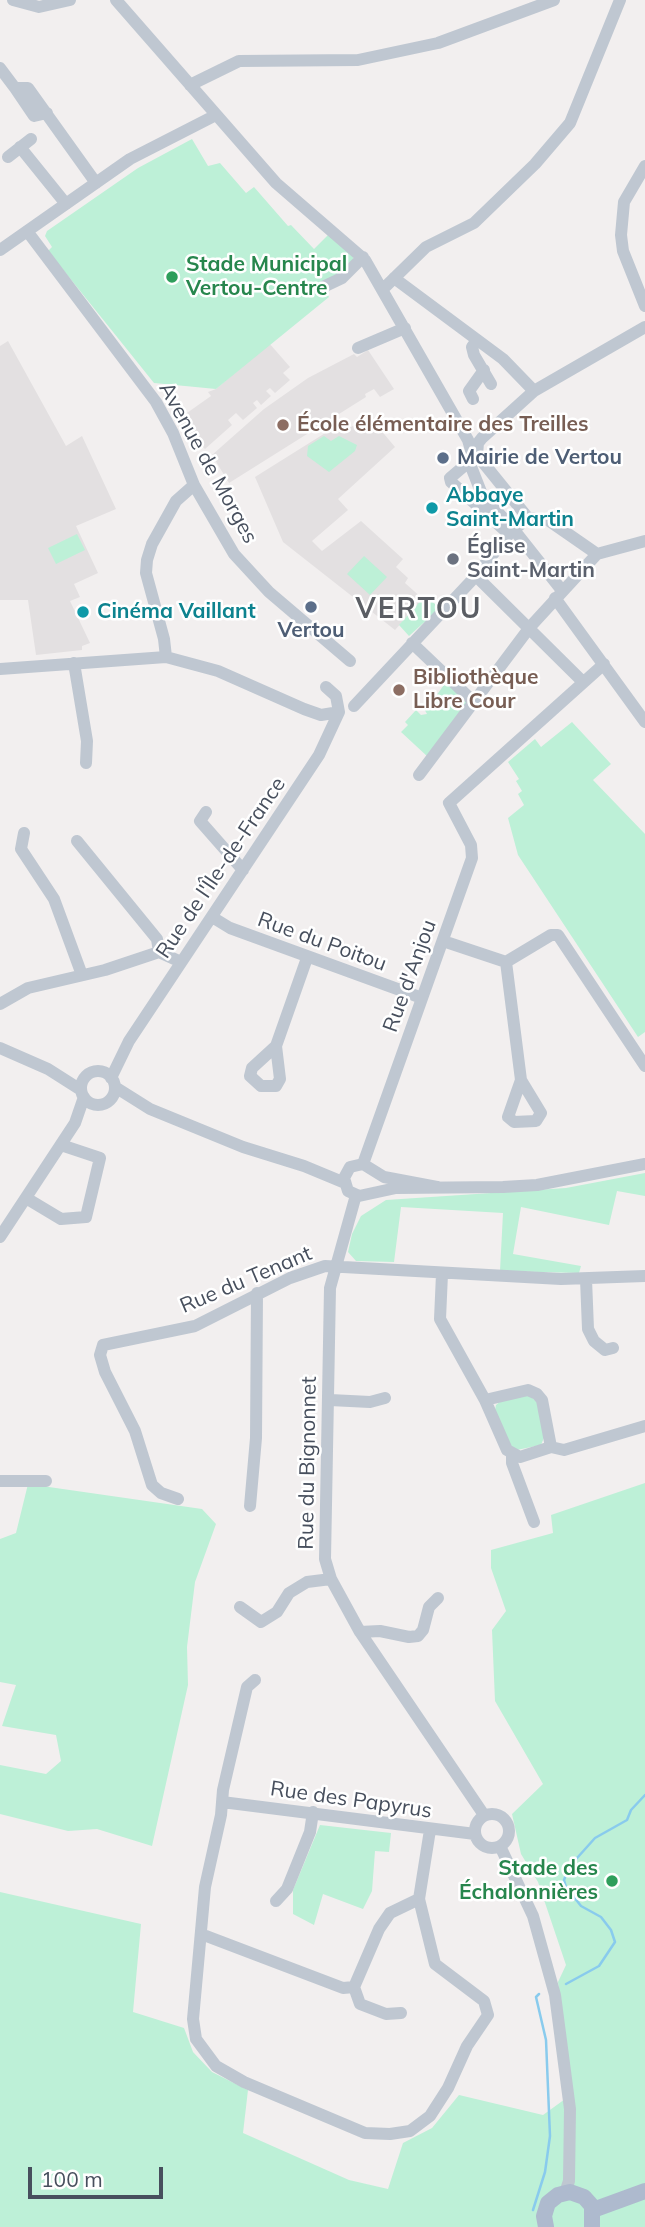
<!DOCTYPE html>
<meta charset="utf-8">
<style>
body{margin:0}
#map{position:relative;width:645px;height:2227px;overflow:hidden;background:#f2efef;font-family:Mulish,sans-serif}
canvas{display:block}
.scale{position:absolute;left:28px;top:2167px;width:135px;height:32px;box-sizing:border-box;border:4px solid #474f5d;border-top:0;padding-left:9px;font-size:21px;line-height:24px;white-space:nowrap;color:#474f5d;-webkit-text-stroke:5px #fff;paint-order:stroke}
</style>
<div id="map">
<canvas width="645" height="2227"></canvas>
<div class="scale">100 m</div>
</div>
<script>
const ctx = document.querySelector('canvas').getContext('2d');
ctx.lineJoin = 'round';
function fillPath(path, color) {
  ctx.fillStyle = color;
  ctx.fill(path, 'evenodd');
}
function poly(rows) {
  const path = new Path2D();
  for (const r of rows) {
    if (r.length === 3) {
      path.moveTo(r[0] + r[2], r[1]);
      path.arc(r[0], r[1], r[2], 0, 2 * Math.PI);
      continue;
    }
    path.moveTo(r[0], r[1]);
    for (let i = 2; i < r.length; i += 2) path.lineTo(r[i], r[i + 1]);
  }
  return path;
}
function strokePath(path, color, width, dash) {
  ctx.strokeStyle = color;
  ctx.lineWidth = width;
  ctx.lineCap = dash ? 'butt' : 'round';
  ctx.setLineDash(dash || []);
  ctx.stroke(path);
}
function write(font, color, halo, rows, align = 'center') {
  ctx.font = font + ' Mulish,sans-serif';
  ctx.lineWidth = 5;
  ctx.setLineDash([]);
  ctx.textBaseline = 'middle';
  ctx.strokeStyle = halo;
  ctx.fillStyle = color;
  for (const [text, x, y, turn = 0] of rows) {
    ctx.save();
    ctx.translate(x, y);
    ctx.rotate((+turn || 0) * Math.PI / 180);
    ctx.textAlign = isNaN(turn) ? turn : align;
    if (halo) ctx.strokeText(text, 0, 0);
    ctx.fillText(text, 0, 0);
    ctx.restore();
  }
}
fillPath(poly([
 [8,341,66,446,82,436,116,509,76,526,98,573,74,584,80,597,70,601,90,643,82,646,82,650,36,655,28,600,0,600,0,346],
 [269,343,290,367,283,373,290,380,275,393,270,388,266,391,271,396,261,405,257,400,253,403,257,408,243,420,236,413,228,420,232,425,205,449,177,420,211,396,208,392,216,389],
 [368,350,394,389,380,397,374,389,365,394,366,397,229,483,212,455,264,409,308,378,354,354,357,357],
 [369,416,395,447,338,499,348,510,312,541,322,551,361,521,403,559,396,567,408,578,405,583,423,599,395,630,283,542,255,477,346,420,351,427]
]), '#e3e0e1');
fillPath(poly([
 [192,139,208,166,220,163,246,193,254,187,288,226,291,225,314,249,328,235,353,254,353,266,324,289,329,297,216,389,154,383,48,251,52,247,45,236,47,231,138,168],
 [324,436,331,441,339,436,357,445,355,451,329,472,307,456,308,446],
 [77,534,85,550,56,564,48,548],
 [364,556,387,577,370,595,347,574],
 [425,596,440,608,409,636,399,625],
 [446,682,470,705,428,757,401,732,408,725,405,722,416,710,421,715,427,714,422,705,433,693,436,696],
 [572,722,611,764,593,780,645,834,645,1032,638,1037,518,855,508,818,524,805,518,794,522,791,516,781,519,779,508,762,535,739,541,747],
 [645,1173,645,1196,617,1191,609,1225,521,1207,513,1254,581,1266,579,1273,500,1271,503,1213,401,1207,394,1262,356,1261,348,1252,352,1234,361,1216,386,1200,566,1188],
 [528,1394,537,1402,545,1435,541,1445,512,1451,495,1410,496,1405,502,1400],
 [645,1483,645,2227,0,2227,0,1892,141,1924,133,2012,184,2028,193,2052,212,2072,248,2090,243,2133,349,2180,388,2189,403,2143,432,2128,459,2095,543,2115,572,2094,558,1982,566,1965,538,1882,521,1854,512,1814,543,1784,495,1701,492,1630,506,1611,491,1568,491,1550,553,1533,551,1515],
 [28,1484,202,1509,216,1524,195,1582,187,1647,188,1685,152,1846,97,1829,68,1831,0,1814,0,1765,46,1774,61,1761,56,1735,2,1726,16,1685,0,1682,0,1539,16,1533],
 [320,1825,391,1833,389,1852,375,1851,372,1891,363,1909,323,1894,314,1925,293,1914,293,1890]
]), '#bdf0d7');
strokePath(poly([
 [566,1984,599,1966,615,1942,611,1930,601,1917,581,1906,566,1887,564,1880,569,1867,595,1838,627,1820,631,1810,645,1795],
 [533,2210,545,2172,550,2136,546,2040,536,1997,539,1994]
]), '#89cbed', 2.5);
strokePath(poly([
 [13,0,39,7,70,0],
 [116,0,276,183,365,260,468,440,473,457],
 [0,68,15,88,28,88,96,183],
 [190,85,239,61,358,60,438,43,554,0],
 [15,88,34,116,47,113],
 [20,147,66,204],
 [8,157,31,139],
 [645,166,624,202,621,235,623,251,645,306],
 [27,231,156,402,173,433,194,485,234,554,269,592,350,661],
 [0,250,130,159,216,115],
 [394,278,503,359,534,391],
 [323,287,342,278,363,257],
 [383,289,426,247,474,223,535,164,570,123,620,0],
 [477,340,472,347,474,355,491,384],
 [358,348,405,328],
 [473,399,469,391,484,370],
 [477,455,478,443,482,438,534,391,645,327],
 [470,464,483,497,506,521],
 [528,518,548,520,597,554,645,541],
 [518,535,560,588],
 [479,573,480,580,582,681],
 [555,598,645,722],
 [412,643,475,703],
 [166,657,164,639,146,573,147,560,152,544,176,501,194,485],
 [74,663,87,741,86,763],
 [0,669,166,657,218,671,304,709,321,715,339,712],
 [326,687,336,696,339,712],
 [354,706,473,579,509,534,528,518,477,455,450,478,451,482,509,534],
 [419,775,530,627,597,554],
 [206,812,200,821,243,870],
 [24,833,21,849,54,899,82,975],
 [77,841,157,939,159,952],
 [212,917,230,928,422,998],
 [443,941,506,962,551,935,558,935,645,1066],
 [506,962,521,1080,508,1117,514,1122,536,1121,541,1113,521,1080],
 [0,1004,28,988,105,970,159,952,181,962],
 [276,1046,252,1068,250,1076,261,1086,276,1086,280,1079,276,1046,307,958],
 [0,1048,48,1069,81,1090],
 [98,1088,17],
 [111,1078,129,1041,319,755,339,712],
 [115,1087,150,1109,243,1147,304,1166,345,1183],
 [363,1164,472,858,471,845,449,803,604,664],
 [437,1187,384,1177,363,1164,350,1167,344,1178,348,1191,359,1196,396,1188,503,1187,537,1185,645,1164],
 [356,1195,330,1288,325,1559,331,1579,360,1632,484,1815],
 [26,1198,61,1219,86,1217,100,1158,61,1145],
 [0,1237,75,1123,84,1097],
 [442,1274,440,1319,485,1400,507,1450,520,1457,551,1447,542,1400,537,1394,528,1390,485,1400],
 [586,1279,588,1329,594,1341,605,1350,613,1348],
 [330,1400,370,1402,385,1398],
 [551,1447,564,1450,645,1426],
 [512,1455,512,1463,534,1522],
 [0,1481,46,1481],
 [178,1499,161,1493,152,1485,135,1431,105,1372,100,1355,103,1345,195,1326,290,1278,325,1266,561,1279,645,1276],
 [250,1506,256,1438,257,1293],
 [240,1607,261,1622,277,1612,289,1593,307,1582,331,1579],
 [360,1632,380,1631,409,1637,418,1636,423,1630,429,1607,438,1598],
 [255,1680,247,1687,223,1790,221,1815,205,1887,193,2019,196,2039,216,2066,244,2082,365,2133,390,2134,410,2131,430,2116,448,2088,467,2046,488,2015,484,2001,435,1964,419,1899,430,1830],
 [222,1802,475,1834],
 [492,1831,17],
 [500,1846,533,1916,555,1995,570,2109,569,2181,565,2193],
 [276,1901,287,1889,310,1832,313,1812],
 [201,1934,343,1988,354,1987,379,1929,390,1913,419,1899],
 [354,1987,360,2004,386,2014,401,2013]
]), '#bfc7d1', 12);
strokePath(poly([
 [593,2210,645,2191],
 [546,2227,544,2216,548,2203,558,2195,570,2192,584,2197,592,2206,592,2227]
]), '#aebace', 16);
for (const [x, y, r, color] of [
 [172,277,7,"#2e9e5b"],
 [283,425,7,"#8d6e63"],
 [443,458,7,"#5c6f8a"],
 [432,508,7,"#0f9aa8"],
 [453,559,7,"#6b7280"],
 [311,607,7,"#5c6f8a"],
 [83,612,7,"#0f9aa8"],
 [399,690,7,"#8d6e63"],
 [612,1881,7,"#2e9e5b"]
]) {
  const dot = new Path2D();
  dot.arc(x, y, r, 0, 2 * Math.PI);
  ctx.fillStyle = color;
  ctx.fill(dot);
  strokePath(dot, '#fff', 2.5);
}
write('bold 21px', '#27864d', '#fff', [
 ["Stade Municipal",186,265],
 ["Vertou-Centre",186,289],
 ["Stade des",598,1869,"right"],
 ["Échalonnières",598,1893,"right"]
], 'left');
write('bold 21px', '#785e54', '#fff', [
 ["École élémentaire des Treilles",297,425],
 ["Bibliothèque",413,678],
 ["Libre Cour",413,702]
], 'left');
write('bold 21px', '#4e5e75', '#fff', [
 ["Mairie de Vertou",457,458],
 ["Vertou",311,631,"center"]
], 'left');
write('21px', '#474f5d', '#fff', [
 ["Avenue de Morges",208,463,61],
 ["Rue de l'Île-de-France",221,868,-56],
 ["Rue du Poitou",322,942,20],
 ["Rue d'Anjou",410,976,-70],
 ["Rue du Tenant",246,1280,-23],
 ["Rue du Bignonnet",308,1463,-89],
 ["Rue des Papyrus",351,1800,8]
]);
write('bold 21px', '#0d838f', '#fff', [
 ["Abbaye",446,496],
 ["Saint-Martin",446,520],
 ["Cinéma Vaillant",97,612]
], 'left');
write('bold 21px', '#5b616d', '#fff', [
 ["Église",467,547],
 ["Saint-Martin",467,571]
], 'left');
ctx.letterSpacing = '2px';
write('bold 28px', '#5b5e64', '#fff', [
 ["VERTOU",419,610]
]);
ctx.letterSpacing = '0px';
</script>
